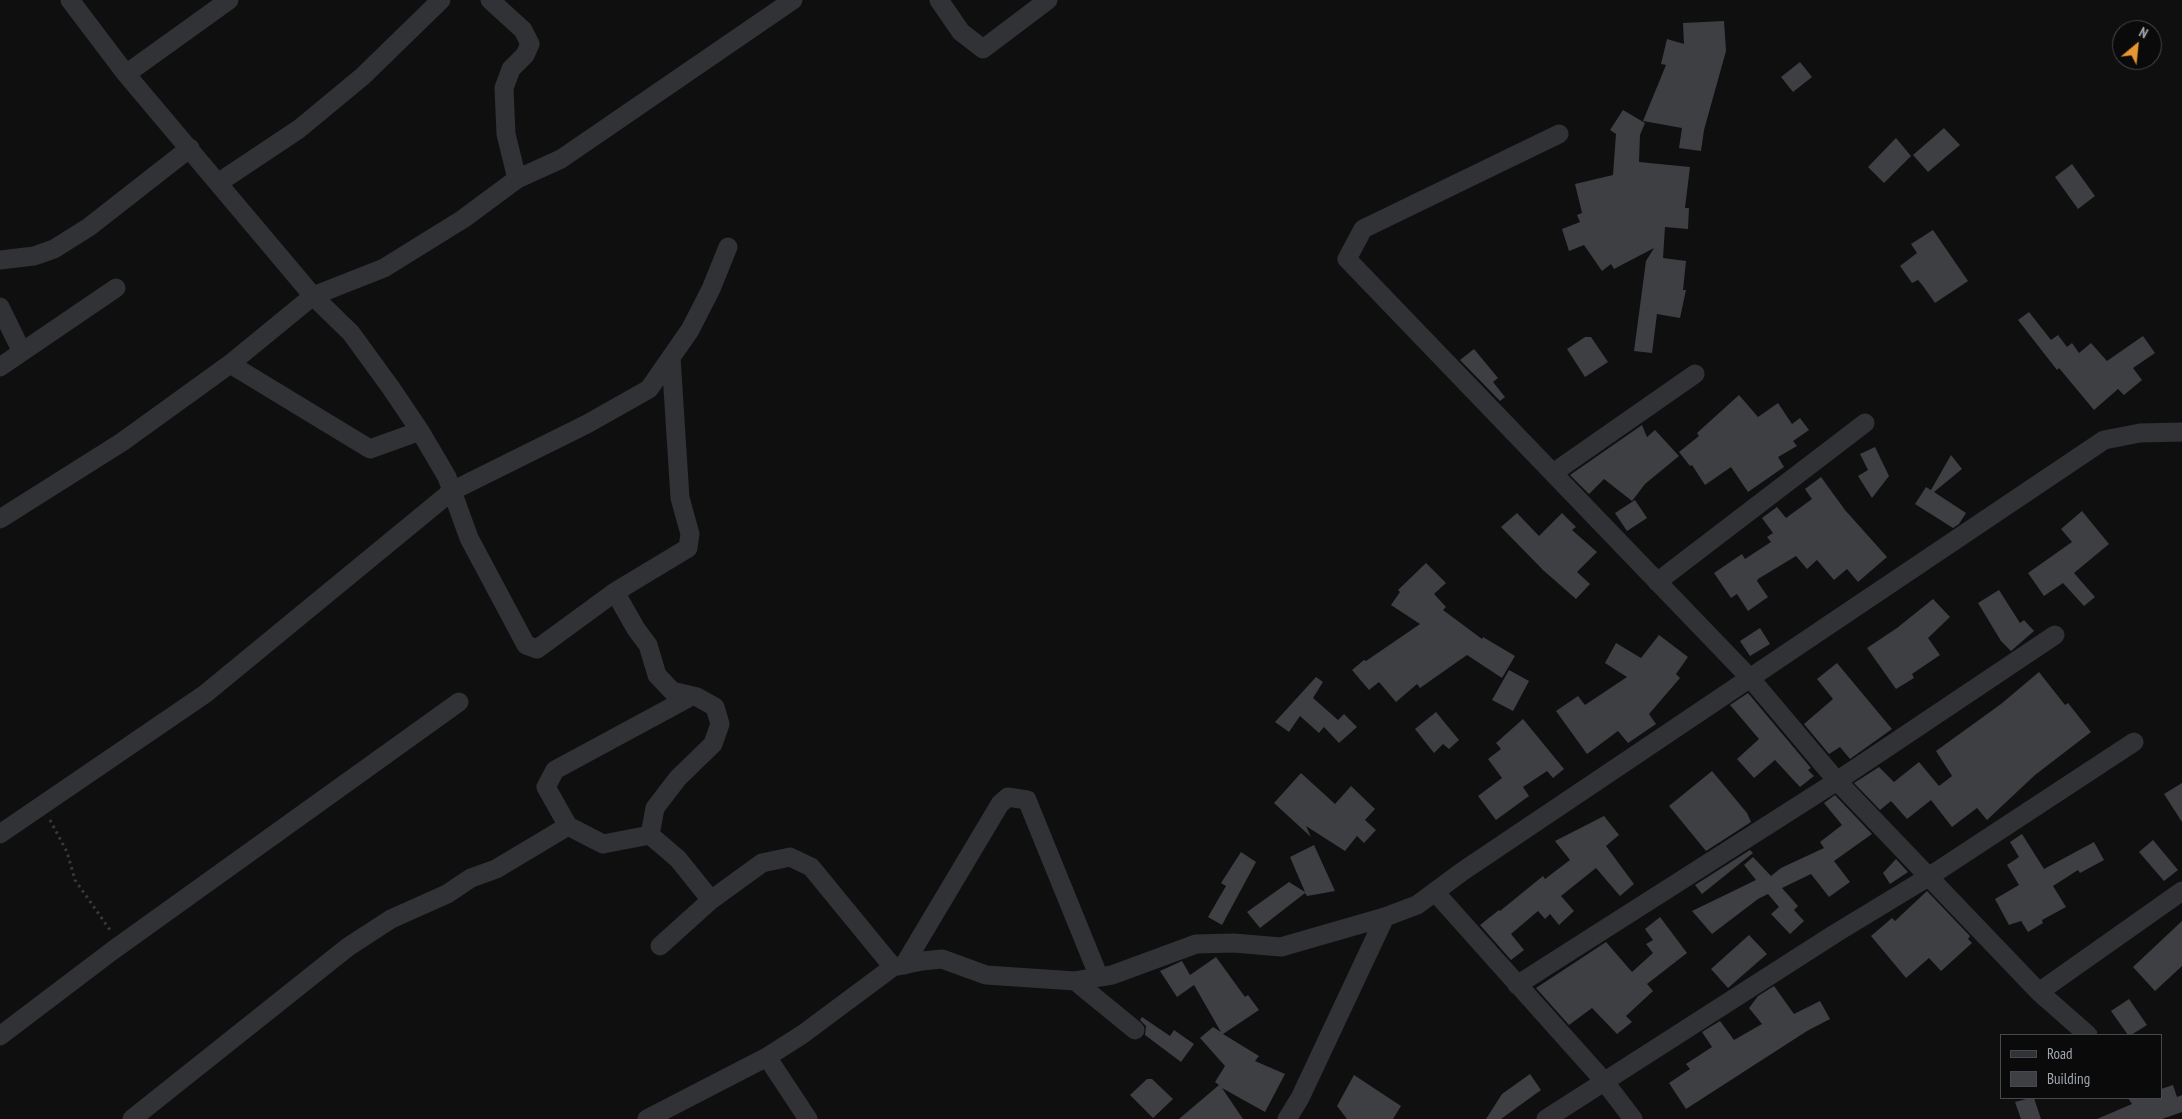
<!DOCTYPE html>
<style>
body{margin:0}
#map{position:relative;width:2182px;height:1119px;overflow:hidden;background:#0f0f10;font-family:"PT Sans Narrow",sans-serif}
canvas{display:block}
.legend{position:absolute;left:2000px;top:1034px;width:162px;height:65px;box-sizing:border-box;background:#0a0a0b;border:1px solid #46494d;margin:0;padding:6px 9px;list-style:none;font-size:15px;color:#a1a8b1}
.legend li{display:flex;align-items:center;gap:10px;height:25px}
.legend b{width:25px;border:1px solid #46494d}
.north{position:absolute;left:2112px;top:20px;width:50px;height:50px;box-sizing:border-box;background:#0a0a0b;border:1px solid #46494d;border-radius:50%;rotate:28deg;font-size:14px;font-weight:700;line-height:20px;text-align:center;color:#a1a8b1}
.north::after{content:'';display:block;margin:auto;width:18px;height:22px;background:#e79631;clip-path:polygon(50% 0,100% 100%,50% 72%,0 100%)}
</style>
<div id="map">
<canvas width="2182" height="1119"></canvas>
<ul class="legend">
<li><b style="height:6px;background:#313235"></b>Road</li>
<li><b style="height:14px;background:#3e3f43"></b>Building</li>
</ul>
<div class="north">N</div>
</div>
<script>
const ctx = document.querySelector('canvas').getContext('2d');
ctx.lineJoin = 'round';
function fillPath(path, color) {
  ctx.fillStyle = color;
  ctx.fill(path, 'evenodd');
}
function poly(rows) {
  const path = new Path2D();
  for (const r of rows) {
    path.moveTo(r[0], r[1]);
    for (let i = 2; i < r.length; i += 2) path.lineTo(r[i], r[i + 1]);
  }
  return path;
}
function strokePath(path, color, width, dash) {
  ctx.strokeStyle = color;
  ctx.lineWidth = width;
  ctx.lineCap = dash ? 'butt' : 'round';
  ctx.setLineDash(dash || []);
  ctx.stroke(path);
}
fillPath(poly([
 [1724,21,1726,51,1704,130,1701,151,1679,148,1682,128,1643,121,1666,65,1661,64,1667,39,1684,44,1683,23],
 [1800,62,1812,77,1793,92,1781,77],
 [1623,110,1645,123,1640,135,1639,162,1690,167,1685,208,1689,208,1688,229,1665,227,1663,258,1686,261,1683,290,1686,290,1680,318,1657,314,1652,353,1634,351,1646,261,1654,248,1614,269,1611,264,1602,271,1584,245,1569,251,1562,229,1580,222,1577,215,1582,213,1575,184,1613,175,1616,134,1610,130],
 [1944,128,1960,145,1928,172,1913,155],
 [1896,138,1911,156,1884,183,1868,167],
 [2072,164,2095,196,2078,209,2055,177],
 [1933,230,1968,281,1935,303,1923,286,1918,280,1912,283,1900,266,1917,253,1911,244],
 [2029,312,2051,340,2058,335,2067,347,2072,343,2079,353,2091,343,2107,361,2143,336,2155,353,2133,368,2142,380,2124,395,2118,389,2094,410,2059,368,2057,370,2018,320],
 [1585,337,1591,337,1608,362,1585,377,1567,349],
 [1474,349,1498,378,1493,382,1505,397,1500,401,1460,360],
 [1739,395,1758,417,1778,403,1792,424,1800,418,1809,430,1793,441,1797,446,1778,457,1784,467,1748,492,1731,467,1705,485,1692,465,1690,466,1679,452,1699,436,1697,433],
 [1642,425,1647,437,1655,430,1679,456,1645,484,1632,501,1604,479,1589,494,1570,475],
 [1875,447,1889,476,1872,498,1858,476,1868,470,1860,454],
 [1951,455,1962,469,1934,492,1966,513,1959,524,1953,528,1915,504,1926,487,1931,490],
 [1821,477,1845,510,1887,557,1858,582,1847,569,1834,580,1817,560,1807,569,1796,556,1758,579,1757,581,1768,597,1748,611,1737,594,1731,598,1714,573,1742,554,1745,559,1771,542,1767,537,1773,533,1762,518,1777,507,1786,518,1812,499,1805,489],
 [1635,500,1647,518,1627,531,1615,513],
 [2082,511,2109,544,2074,573,2095,597,2084,606,2063,583,2044,596,2028,573,2072,542,2061,529],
 [1517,513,1539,536,1562,513,1576,527,1572,530,1597,552,1577,572,1590,584,1576,599,1543,570,1501,527],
 [1426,563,1446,583,1434,594,1446,607,1443,610,1482,639,1483,637,1515,656,1502,678,1467,655,1420,688,1417,684,1396,702,1379,682,1369,690,1352,670,1364,660,1366,661,1420,624,1391,605,1400,592,1398,590],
 [1999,590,2020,623,2024,620,2034,631,2011,651,2001,641,1978,603],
 [1933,599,1950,617,1928,638,1940,655,1912,674,1914,678,1896,689,1867,648,1897,628],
 [1760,628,1770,644,1750,656,1740,641],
 [1659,635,1688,657,1676,674,1680,678,1649,714,1656,724,1628,743,1618,731,1587,754,1556,711,1578,696,1585,705,1627,677,1605,663,1616,643,1641,658],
 [1837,663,1892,729,1850,759,1840,747,1829,754,1804,724,1833,699,1817,679],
 [1509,670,1529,681,1513,711,1492,700],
 [2039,672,2065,705,2068,703,2091,732,2035,775,1987,820,1977,808,1952,827,1931,800,1907,819,1891,801,1880,810,1854,783,1879,767,1894,782,1919,762,1939,786,1952,776,1936,751,2001,704],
 [1316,677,1323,682,1313,698,1338,720,1344,714,1357,727,1339,743,1324,727,1319,733,1300,716,1289,732,1275,722],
 [1748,693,1811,768,1808,770,1814,776,1800,787,1775,760,1754,778,1737,759,1759,739,1730,705],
 [1436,712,1459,740,1449,749,1443,744,1434,753,1415,729],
 [1523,719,1564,769,1553,778,1547,771,1523,787,1529,796,1496,820,1478,796,1502,778,1488,759,1501,749,1496,743],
 [1712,771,1747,813,1751,822,1706,851,1669,806],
 [1301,773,1335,804,1351,786,1375,809,1365,820,1376,830,1364,843,1357,836,1345,851,1306,826,1311,837,1274,803],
 [2182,783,2182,822,2164,794],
 [1835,795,1872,834,1834,861,1850,882,1829,897,1811,874,1782,888,1798,906,1794,910,1804,921,1790,934,1771,914,1779,907,1768,894,1758,899,1712,934,1692,911,1756,880,1744,865,1753,857,1771,876,1781,868,1824,848,1820,842,1842,825,1824,803],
 [1604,816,1619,835,1606,846,1634,884,1620,896,1596,868,1561,896,1574,911,1559,925,1550,914,1545,919,1538,911,1511,934,1524,950,1511,960,1480,925,1499,910,1500,911,1543,876,1545,879,1570,860,1555,841],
 [2022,834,2044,869,2094,842,2104,860,2080,873,2078,870,2053,886,2066,907,2042,920,2043,923,2028,932,2021,921,2009,925,1995,899,2019,885,2007,865,2019,857,2010,842],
 [2153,840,2178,870,2164,881,2139,852],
 [1314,845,1335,891,1307,896,1305,893,1260,928,1247,912,1289,882,1305,892,1290,857],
 [1750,850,1753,853,1702,894,1695,885],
 [1241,852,1256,862,1222,925,1208,917,1226,886,1221,883],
 [1896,859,1908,872,1890,884,1883,873],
 [1927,891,1970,936,1968,939,1972,943,1941,971,1929,958,1906,978,1871,936,1892,918,1895,921],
 [1660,917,1687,953,1647,984,1653,991,1626,1016,1632,1022,1617,1034,1592,1008,1569,1025,1536,988,1606,942,1632,972,1653,953,1646,944,1653,940,1645,929],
 [2182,921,2182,966,2155,991,2133,967],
 [1749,935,1767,954,1728,988,1711,969],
 [1216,957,1245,997,1248,995,1259,1010,1223,1034,1259,1056,1255,1061,1285,1074,1265,1112,1222,1088,1243,1119,1179,1119,1219,1085,1215,1082,1225,1066,1200,1038,1213,1027,1221,1032,1194,985,1177,997,1160,971,1182,961,1190,975],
 [1774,986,1794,1014,1820,1001,1830,1019,1807,1031,1686,1109,1669,1083,1690,1069,1686,1064,1712,1047,1702,1032,1720,1021,1734,1040,1762,1024,1749,1008,1758,996],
 [2129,999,2147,1025,2131,1035,2128,1035,2111,1011],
 [1142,1017,1170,1036,1174,1030,1194,1044,1181,1062,1145,1035,1146,1026,1140,1020],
 [1530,1074,1541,1090,1501,1119,1486,1119,1502,1094],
 [1354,1075,1401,1106,1393,1119,1347,1119,1337,1106],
 [1147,1079,1152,1079,1173,1099,1153,1118,1130,1095],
 [2173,1085,2177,1097,2182,1095,2182,1112,2162,1119,2097,1119,2132,1104,2128,1098,2161,1098,2161,1089],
 [2030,1098,2034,1098,2041,1119,2021,1119,2015,1102]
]), '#3e3f43');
strokePath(poly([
 [50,820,67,852,75,880,110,930]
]), '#37393c', 3, [2.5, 4]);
strokePath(poly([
 [70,0,126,74,313,296,351,333,391,388,420,431,447,477,469,538,526,645,537,649,615,592,688,548,690,534,680,498,671,357],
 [490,0,523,30,530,44,525,55,511,69,504,88,506,134,517,179],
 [939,0,961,32,983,49,1048,0],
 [126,74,229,0],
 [1559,134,1363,229,1347,259,1751,679,1837,781,2039,992,2088,1035],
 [218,183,299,129,363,76,441,0],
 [0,260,34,256,54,249,89,227,190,148],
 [0,307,22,352],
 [230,364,370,449,420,431],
 [0,367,116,288],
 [1553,473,1695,374],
 [0,519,122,442,230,364,313,296,384,268,463,219,517,179,561,159,793,0],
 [1657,582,1865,423],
 [615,592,636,629,648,645,657,675,672,691,697,697,715,707,720,724,713,744,678,778,655,808,650,835],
 [568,826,546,787,555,770,692,696],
 [0,834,205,694,452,491,587,424,649,389,690,330,711,289,728,247],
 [1435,892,1604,1081,1633,1119],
 [660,946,711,900],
 [904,965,1000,804,1008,797,1027,800,1099,977],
 [1075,981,1135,1030],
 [1517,985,1837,781,2055,635],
 [2039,992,2182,891],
 [0,1036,112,951,459,702],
 [767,1057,808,1119],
 [132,1119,348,947,391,919,447,894,471,878,496,869,568,826,603,844,650,835,678,859,711,900,762,863,790,857,811,867,893,967],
 [647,1119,767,1057,803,1034,893,967,922,961,942,959,986,975,1075,981,1112,975,1196,944,1234,943,1281,947,1385,917,1417,905,1463,871,2104,440,2140,433,2182,432],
 [1287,1119,1300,1098,1385,917],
 [1546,1119,1836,933,1930,876,2134,742]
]), '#313235', 19);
</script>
